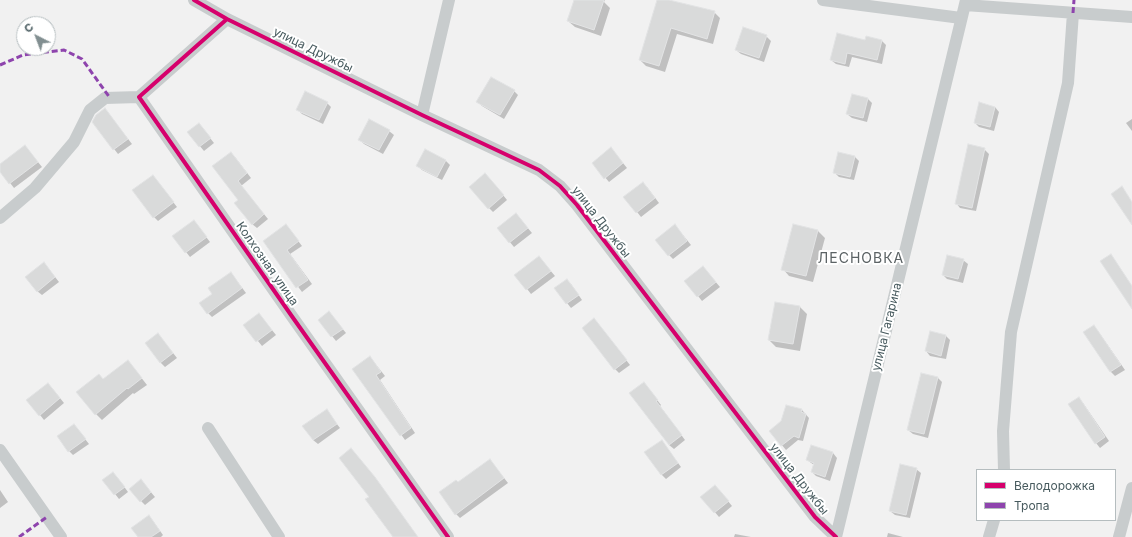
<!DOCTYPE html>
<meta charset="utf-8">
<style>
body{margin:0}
#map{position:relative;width:1132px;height:537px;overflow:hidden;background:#f1f1f1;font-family:Inter,sans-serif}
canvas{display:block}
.legend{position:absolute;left:976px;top:469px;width:140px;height:52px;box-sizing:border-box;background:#fff;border:1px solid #b5bdbf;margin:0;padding:5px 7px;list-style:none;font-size:12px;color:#475a5e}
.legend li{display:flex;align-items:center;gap:8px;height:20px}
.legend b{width:20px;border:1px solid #b5bdbf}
.north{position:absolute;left:16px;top:16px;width:40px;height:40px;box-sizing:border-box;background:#fff;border:1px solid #b5bdbf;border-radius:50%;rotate:318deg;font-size:11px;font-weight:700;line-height:16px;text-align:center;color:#475a5e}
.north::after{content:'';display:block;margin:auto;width:14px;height:18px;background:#828f91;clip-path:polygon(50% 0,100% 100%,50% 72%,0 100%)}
</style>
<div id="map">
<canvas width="1132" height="537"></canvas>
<ul class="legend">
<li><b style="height:5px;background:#d6006c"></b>Велодорожка</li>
<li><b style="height:5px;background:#8e44ad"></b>Тропа</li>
</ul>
<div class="north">С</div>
</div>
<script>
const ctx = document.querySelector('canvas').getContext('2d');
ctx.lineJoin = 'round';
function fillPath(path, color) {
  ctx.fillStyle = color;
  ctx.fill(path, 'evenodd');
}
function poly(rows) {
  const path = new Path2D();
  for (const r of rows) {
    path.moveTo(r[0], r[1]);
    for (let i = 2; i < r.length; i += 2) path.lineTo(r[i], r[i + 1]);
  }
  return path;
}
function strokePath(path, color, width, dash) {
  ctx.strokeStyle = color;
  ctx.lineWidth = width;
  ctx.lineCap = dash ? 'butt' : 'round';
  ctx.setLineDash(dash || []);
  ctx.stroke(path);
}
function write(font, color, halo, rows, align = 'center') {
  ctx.font = font + ' Inter,sans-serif';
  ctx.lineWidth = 4;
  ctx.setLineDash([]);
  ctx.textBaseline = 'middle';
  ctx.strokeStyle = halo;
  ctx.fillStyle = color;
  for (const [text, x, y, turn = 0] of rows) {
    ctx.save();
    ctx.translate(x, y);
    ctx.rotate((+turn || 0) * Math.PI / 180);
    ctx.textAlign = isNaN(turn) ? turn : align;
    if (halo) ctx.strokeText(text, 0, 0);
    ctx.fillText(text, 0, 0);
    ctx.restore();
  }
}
fillPath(poly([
 [575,0,605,0,604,2,610,8,601,36,575,27,568,21],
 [658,0,666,0,714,12,720,18,713,44,677,34,665,72,646,66,640,60],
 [766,36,771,41,764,62,741,54,736,50],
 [865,41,882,41,886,45,882,64,852,57,849,67,836,64,831,60],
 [514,91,518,95,504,119,482,106,478,102],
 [852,95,868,99,872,103,867,122,852,118,847,114],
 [327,103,331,107,323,124,302,114,297,109],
 [979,104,995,107,999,112,994,131,979,127,975,123],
 [105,109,132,144,118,154,93,122],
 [1132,119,1132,131,1126,123],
 [199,124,214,143,204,151,188,132],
 [389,131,394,135,383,154,364,144,359,139],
 [25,146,42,167,14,188,0,170,0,165],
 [984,149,989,154,976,211,960,208,956,203],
 [425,150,446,161,450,165,442,180,422,170,417,165],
 [615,153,627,168,609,182,593,163],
 [235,157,251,178,241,186,268,219,257,228,252,224,240,200],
 [855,157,859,161,854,180,839,177,834,172],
 [153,176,177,207,158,221,154,217],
 [490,179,507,200,493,212,489,208],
 [647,187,659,203,641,217,625,197],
 [516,214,532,233,514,247,498,228],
 [194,221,210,242,190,257,186,252],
 [286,225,302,246,290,254,312,284,302,292,264,241],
 [794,225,818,231,825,238,813,282,789,276,783,269],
 [679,230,691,245,673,259,669,255],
 [539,257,555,276,531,294,516,275],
 [963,260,968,264,963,283,947,279,943,275],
 [703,267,720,287,702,301,698,296],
 [48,268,59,282,42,295,37,291],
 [231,273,246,293,212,317,208,313,214,294],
 [571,284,582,300,571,308,567,303],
 [776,303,800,307,807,314,800,351,776,347,769,340],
 [259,314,276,335,262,346,245,325],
 [333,317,346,333,336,341,319,320],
 [598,324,630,365,619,373,615,369],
 [1094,327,1098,331,1125,370,1115,376,1111,372,1085,333],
 [930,332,946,336,950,340,946,359,930,356,926,351],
 [162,339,177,358,165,367,160,362],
 [370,357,385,376,380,380,415,433,405,440,354,369],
 [133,367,147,385,134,394,133,393,102,420,96,414,103,380],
 [938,378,942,382,928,438,913,434,908,430],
 [644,383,661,405,660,406,685,440,674,449,669,445],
 [52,388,64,403,44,420,28,400],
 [1078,398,1083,403,1109,441,1100,448,1096,443],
 [326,410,340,428,318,444,313,440],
 [802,410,809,418,803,441,798,440,786,450,770,431],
 [74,425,89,444,73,455,69,451],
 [662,441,681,467,666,479,661,474],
 [811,446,833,453,837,458,830,481,816,476,812,472,814,465,807,460],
 [490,460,508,483,460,518,456,514,458,483],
 [916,469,921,473,910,518,895,515,890,511],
 [117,477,128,492,119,499,104,480],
 [145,485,155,497,145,505,141,501],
 [0,490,8,502,0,508],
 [719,490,732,506,719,517,702,497],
 [153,521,163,535,161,537,139,537],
 [888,533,903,537,887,537],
 [735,534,751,537,752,537,734,537]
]), '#0003');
const building = poly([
 [574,0,604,0,594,30,567,21,574,0],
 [657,0,669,0,715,11,707,39,671,28,659,66,639,60,657,0],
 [743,27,767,35,759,58,735,50,743,27],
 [837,33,865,40,866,36,882,40,877,60,847,53,845,64,830,60,837,33],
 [491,77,515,90,500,115,476,102,491,77],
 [305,91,328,102,319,120,296,110,305,91],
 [852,94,868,98,863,118,846,114,852,94],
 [979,102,995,107,990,127,974,123,979,102],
 [105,108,128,139,113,150,92,122,96,115,105,108],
 [369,119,390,130,379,150,358,140,369,119],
 [199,123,211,138,199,147,187,132,199,123],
 [968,144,985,148,972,208,955,204,968,144],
 [25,145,38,162,9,184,0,172,0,164,25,145],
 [611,147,623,163,604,179,592,163,611,147],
 [425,149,446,160,437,177,416,166,425,149],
 [231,152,247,173,238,181,264,214,252,225,234,203,238,200,212,166,231,152],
 [838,152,855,156,850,177,833,173,838,152],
 [485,173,504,195,488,209,469,187,485,173],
 [153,175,174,202,153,218,132,190,153,175],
 [643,182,655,198,636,213,623,197,643,182],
 [1122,186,1132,202,1132,225,1111,194,1122,186],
 [516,213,528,228,509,243,497,228,516,213],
 [194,220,207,237,185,253,172,236,194,220],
 [286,224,299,241,287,250,308,280,296,288,263,241,286,224],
 [675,224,687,241,668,256,655,240,675,224],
 [793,224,818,230,806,276,781,270,793,224],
 [1111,254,1132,286,1132,309,1100,261,1111,254],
 [947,255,964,259,958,279,942,275,947,255],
 [539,256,551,271,526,290,514,275,539,256],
 [44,262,55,277,37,292,25,277,44,262],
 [703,266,716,282,697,297,684,281,703,266],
 [231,272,242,288,207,314,199,303,212,294,208,288,231,272],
 [567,279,579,295,566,304,554,288,567,279],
 [775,302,800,306,793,344,768,340,775,302],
 [329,311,343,329,331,337,318,320,329,311],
 [259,313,272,330,256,342,243,325,259,313],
 [594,318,627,360,614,370,582,328,594,318],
 [1094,325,1121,365,1110,372,1083,332,1094,325],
 [930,331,946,335,941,356,925,351,930,331],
 [158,333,173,353,160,363,145,343,158,333],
 [370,356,381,372,376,375,411,428,400,436,352,369,370,356],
 [128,360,142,378,128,389,127,388,95,415,76,392,99,374,103,379,128,360],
 [921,373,938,377,924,434,907,430,921,373],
 [644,382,658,400,656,401,682,435,669,445,629,393,644,382],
 [48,383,60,398,39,416,26,400,48,383],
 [1079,397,1105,437,1095,444,1068,404,1079,397],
 [786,405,802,409,801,412,806,414,799,438,794,436,781,446,769,431,781,421,786,405],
 [327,409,337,424,313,440,302,426,327,409],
 [74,424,86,439,68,452,57,436,74,424],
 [662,440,678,463,661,475,644,452,662,440],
 [811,445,833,452,825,477,811,472,814,463,806,460,811,445],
 [351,448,375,477,418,537,393,537,365,499,369,497,339,458,351,448],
 [490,459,504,478,455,515,439,492,456,480,458,482,490,459],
 [900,464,917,468,906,515,889,511,900,464],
 [113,472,125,487,114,495,102,480,113,472],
 [141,479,151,492,140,502,129,489,141,479],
 [715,485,729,501,714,513,700,497,715,485],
 [149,515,160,531,151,537,138,537,131,528,149,515]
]);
fillPath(building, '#d9dada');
strokePath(building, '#e2e3e4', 1);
strokePath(poly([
 [194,0,227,19,422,115,539,170,560,186,577,205,815,517,836,537],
 [823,0,961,18],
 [965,5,1132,17],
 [227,19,139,97,291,315,448,537],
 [422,115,449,0],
 [0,218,35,188,74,142,90,110,105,98,139,97],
 [208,428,279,537],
 [0,450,61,537],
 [1004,470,1003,431,1011,332,1068,83,1073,13],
 [836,537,966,0],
 [989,537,994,520],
 [1119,537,1132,488]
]), '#c8cccd', 12);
strokePath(poly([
 [1073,13,1074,0],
 [0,65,23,55,64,50,82,59,110,98],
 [19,537,47,517]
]), '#8e44ad', 3, [6, 3]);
strokePath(poly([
 [194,0,227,19,422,115,539,170,560,186,577,205,815,517,836,537],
 [227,19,139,97,291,315,448,537]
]), '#d6006c', 4);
write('12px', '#475a5e', '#fff', [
 ["улица Дружбы",313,50,26],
 ["улица Дружбы",601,222,52],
 ["Колхозная улица",267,264,55],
 ["улица Гагарина",887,327,-76],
 ["улица Дружбы",799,479,52]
]);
ctx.letterSpacing = '1px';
write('14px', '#5c6365', '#fff', [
 ["ЛЕСНОВКА",861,259]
]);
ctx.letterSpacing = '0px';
</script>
